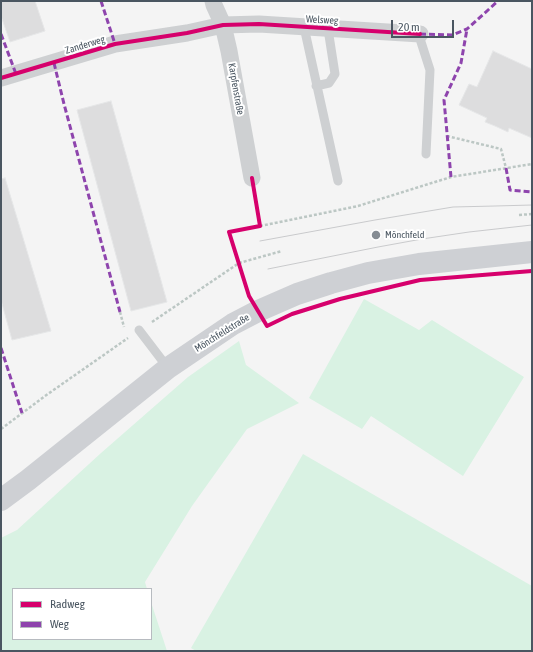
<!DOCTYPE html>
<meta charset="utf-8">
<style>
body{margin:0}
#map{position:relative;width:533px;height:652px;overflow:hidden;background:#f4f4f4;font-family:"Asap Condensed",sans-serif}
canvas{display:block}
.frame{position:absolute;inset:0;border:2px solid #4a5661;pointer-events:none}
.legend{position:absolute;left:12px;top:588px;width:140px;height:52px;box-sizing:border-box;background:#fff;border:1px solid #b7bbc0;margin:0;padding:5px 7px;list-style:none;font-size:12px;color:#4a5661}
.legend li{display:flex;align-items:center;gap:8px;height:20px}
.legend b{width:20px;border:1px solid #b7bbc0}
.scale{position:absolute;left:391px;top:20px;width:63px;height:18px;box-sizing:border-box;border:2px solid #4a5661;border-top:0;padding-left:5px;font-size:12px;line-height:14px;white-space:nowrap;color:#4a5661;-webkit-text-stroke:3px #fff;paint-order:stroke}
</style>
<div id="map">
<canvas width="533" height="652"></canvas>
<div class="frame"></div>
<ul class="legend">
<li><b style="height:5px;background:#d6006c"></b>Radweg</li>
<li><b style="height:5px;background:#8e44ad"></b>Weg</li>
</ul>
<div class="scale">20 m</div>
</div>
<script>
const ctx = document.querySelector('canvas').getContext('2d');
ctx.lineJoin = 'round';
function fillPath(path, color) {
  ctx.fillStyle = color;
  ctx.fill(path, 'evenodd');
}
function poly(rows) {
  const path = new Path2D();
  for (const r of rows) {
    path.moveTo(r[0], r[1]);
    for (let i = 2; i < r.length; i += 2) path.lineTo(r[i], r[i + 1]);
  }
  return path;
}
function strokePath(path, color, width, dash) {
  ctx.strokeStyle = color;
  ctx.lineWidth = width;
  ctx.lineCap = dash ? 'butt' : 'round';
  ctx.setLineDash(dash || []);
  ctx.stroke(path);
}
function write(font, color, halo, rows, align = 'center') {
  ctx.font = font + ' "Asap Condensed",sans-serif';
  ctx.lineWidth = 4;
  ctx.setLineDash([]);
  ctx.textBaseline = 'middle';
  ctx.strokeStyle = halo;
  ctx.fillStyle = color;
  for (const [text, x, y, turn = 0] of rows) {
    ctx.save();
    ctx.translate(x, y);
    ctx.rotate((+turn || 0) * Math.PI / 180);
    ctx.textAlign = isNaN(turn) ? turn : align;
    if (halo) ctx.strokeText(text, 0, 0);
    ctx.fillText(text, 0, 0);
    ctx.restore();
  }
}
fillPath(poly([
 [364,299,419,330,432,320,524,377,463,476,371,416,362,429,309,398],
 [239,341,246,365,299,403,247,429,192,506,145,582,147,589,13,589,13,639,151,639,151,602,167,651,1,651,1,538,17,530,101,453,188,377],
 [303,454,532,586,532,651,196,651,191,648]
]), '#d9f2e3');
const building = poly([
 [1,1,35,1,45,31,10,42,1,16,1,1],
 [493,51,532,69,532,138,509,128,508,132,495,126,485,122,487,118,459,105,469,84,477,87,493,51],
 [111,101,167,302,131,311,77,110,111,101],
 [5,178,51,331,12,340,1,300,1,179,5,178]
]);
fillPath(building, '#ddddde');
strokePath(building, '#e5e6e7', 1);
strokePath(poly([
 [447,136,501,149,506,168],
 [519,215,532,214],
 [260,226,358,206,451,177,532,164],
 [120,312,124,327],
 [152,322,239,263,282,251],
 [1,429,45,396,128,338]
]), '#bcc7c4', 2.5, [3, 2]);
strokePath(poly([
 [304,27,338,181],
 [420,34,421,42,430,70,426,154],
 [316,86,329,83,335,74,328,29],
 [139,330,168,368]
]), '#ced0d2', 9);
strokePath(poly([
 [213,1,214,5,223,25,229,51,252,178],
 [1,78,115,44,187,33,223,25,259,24,420,34]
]), '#ced0d2', 17);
strokePath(poly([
 [1,500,28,480,168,368,233,324,258,311,297,294,331,283,368,273,419,264,532,252]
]), '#ced0d4', 22);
strokePath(poly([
 [260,241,375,220,453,207,495,206,532,205],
 [268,269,378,247,422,239,469,232,532,225]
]), '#c9cacc', 1);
strokePath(poly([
 [101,1,115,44],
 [1,34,16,74],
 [420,34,452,35,467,29,498,1],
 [54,63,64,104,120,312],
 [506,168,510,190,532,192],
 [451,177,444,100,461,63,467,29],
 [1,348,22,413]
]), '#8e44ad', 3, [6, 3]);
strokePath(poly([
 [1,78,115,44,187,33,223,25,259,24,420,34],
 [252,178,260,226,229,232,249,296,267,326,292,314,340,299,420,280,532,271]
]), '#d6006c', 4);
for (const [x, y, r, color] of [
 [376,235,5,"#868d94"]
]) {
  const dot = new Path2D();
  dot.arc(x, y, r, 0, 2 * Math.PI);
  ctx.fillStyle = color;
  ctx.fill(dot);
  strokePath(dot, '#fff', 1.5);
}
write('10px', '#4a5661', '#fff', [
 ["Welsweg",322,20,3],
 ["Zanderweg",85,45,-17],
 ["Karpfenstraße",236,89,80],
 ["Mönchfeldstraße",222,333,-32]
]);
write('10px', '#4a5661', '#fff', [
 ["Mönchfeld",385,235]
], 'left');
</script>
